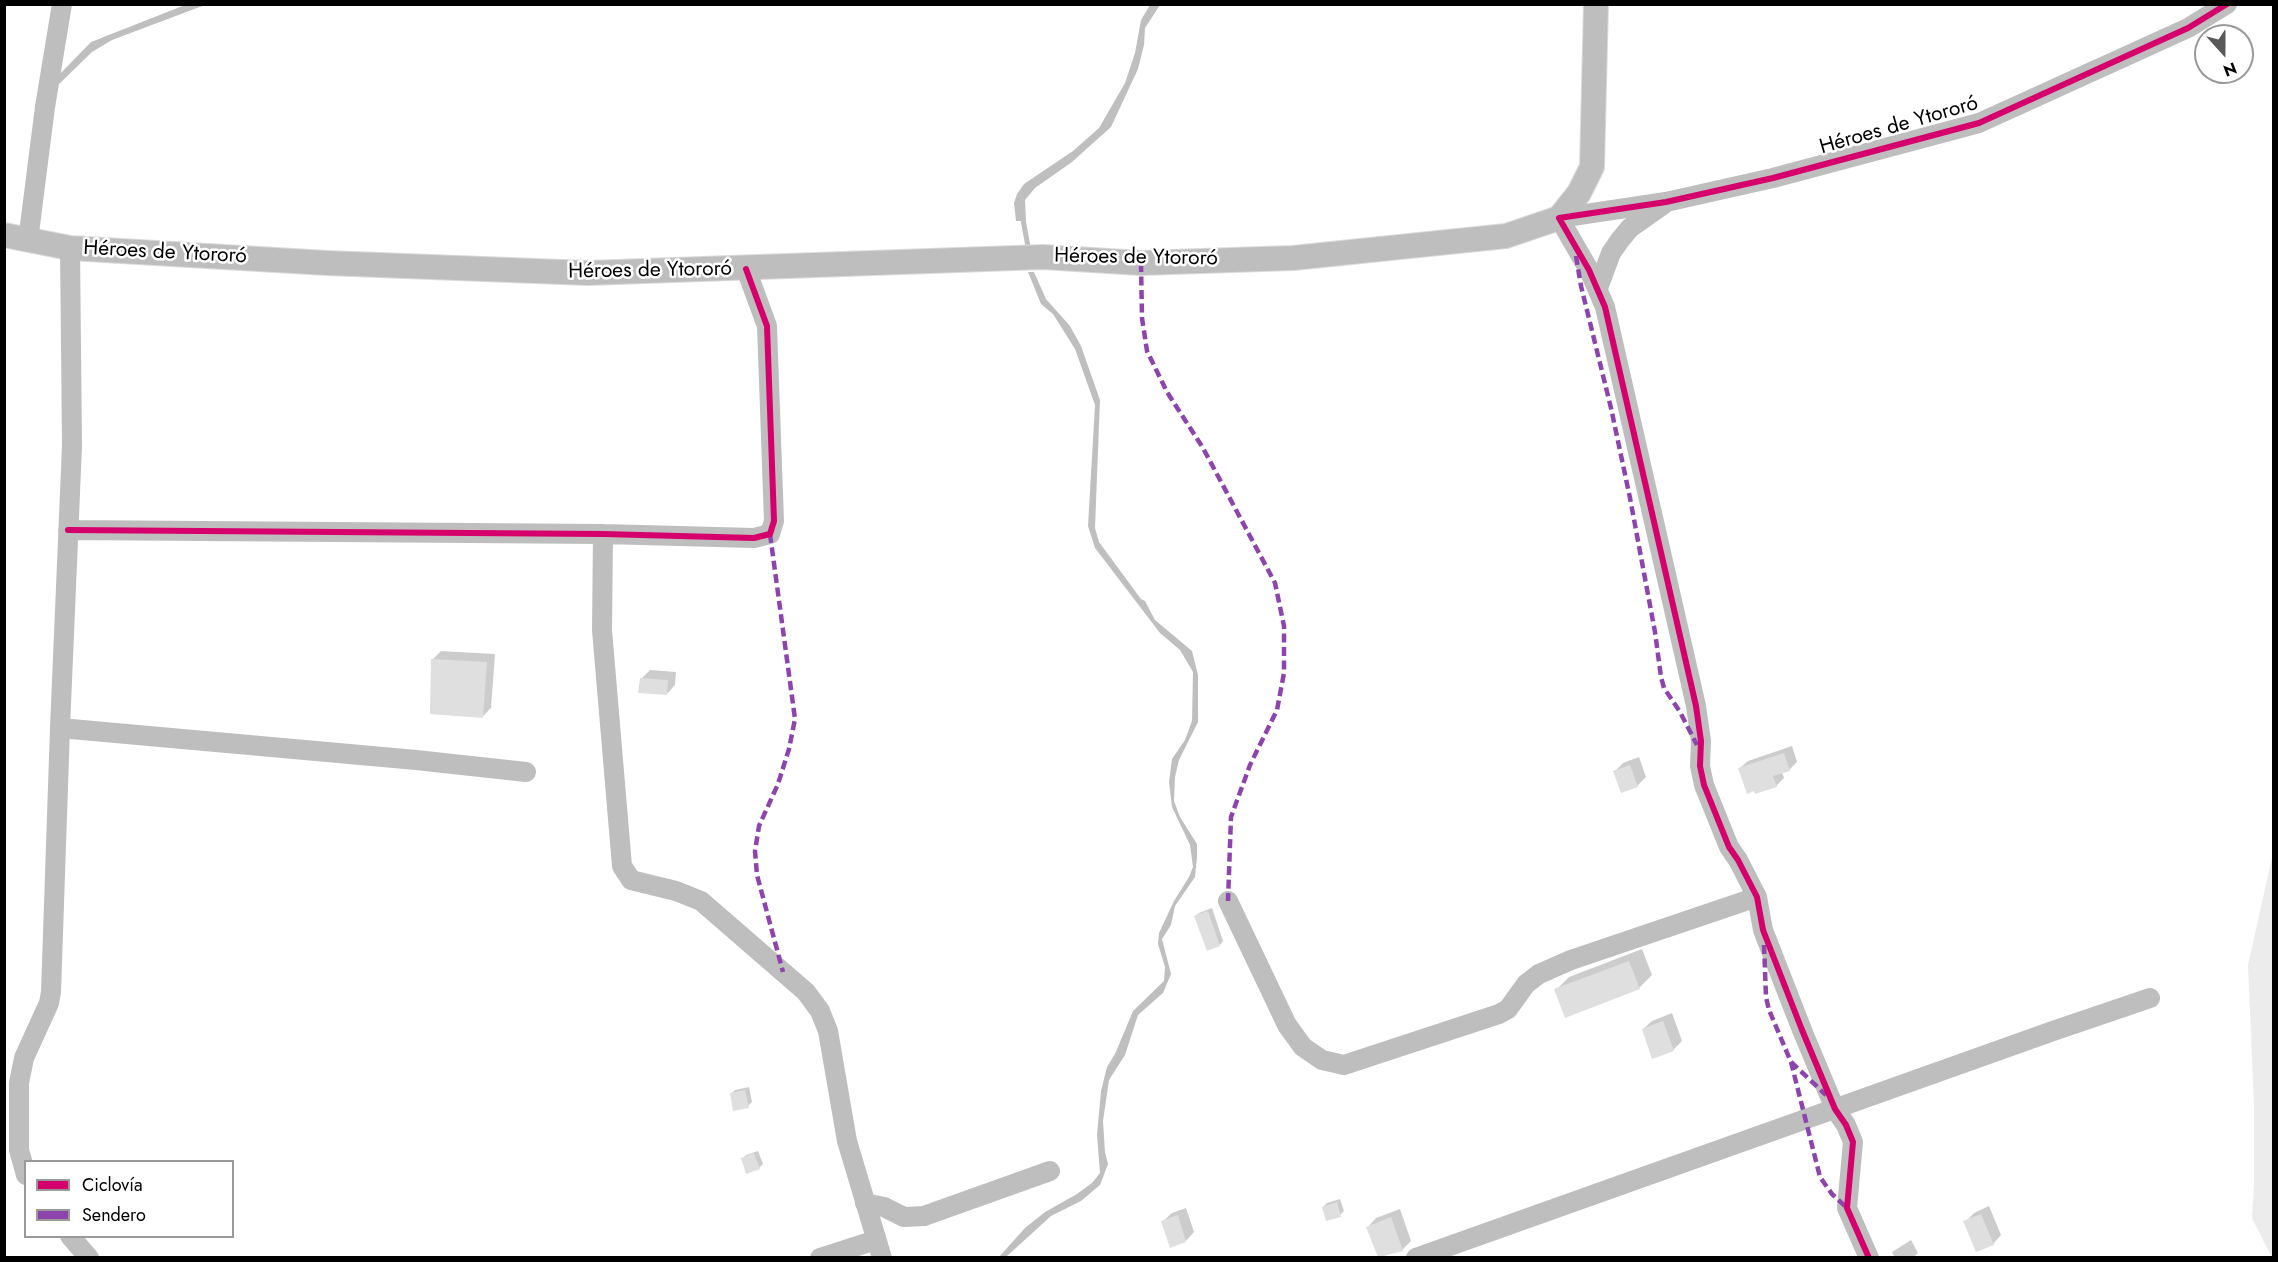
<!DOCTYPE html>
<meta charset="utf-8">
<style>
body{margin:0}
#map{position:relative;width:2278px;height:1262px;overflow:hidden;background:#fff;font-family:Jost,sans-serif}
canvas{display:block}
.frame{position:absolute;inset:0;border:6px solid #000;pointer-events:none}
.legend{position:absolute;left:24px;top:1160px;width:210px;height:78px;box-sizing:border-box;background:#fff;border:2px solid #999;margin:0;padding:8px 10px;list-style:none;font-size:18px;color:#000}
.legend li{display:flex;align-items:center;gap:12px;height:30px}
.legend b{width:30px;border:2px solid #999}
.north{position:absolute;left:2194px;top:24px;width:60px;height:60px;box-sizing:border-box;background:#fff;border:2px solid #999;border-radius:50%;rotate:159deg;font-size:16px;font-weight:700;line-height:24px;text-align:center;color:#000}
.north::after{content:'';display:block;margin:auto;width:21px;height:27px;background:#595959;clip-path:polygon(50% 0,100% 100%,50% 72%,0 100%)}
</style>
<div id="map">
<canvas width="2278" height="1262"></canvas>
<div class="frame"></div>
<ul class="legend">
<li><b style="height:8px;background:#d6006c"></b>Ciclovía</li>
<li><b style="height:8px;background:#8e44ad"></b>Sendero</li>
</ul>
<div class="north">N</div>
</div>
<script>
const ctx = document.querySelector('canvas').getContext('2d');
ctx.lineJoin = 'round';
function fillPath(path, color) {
  ctx.fillStyle = color;
  ctx.fill(path, 'evenodd');
}
function poly(rows) {
  const path = new Path2D();
  for (const r of rows) {
    path.moveTo(r[0], r[1]);
    for (let i = 2; i < r.length; i += 2) path.lineTo(r[i], r[i + 1]);
  }
  return path;
}
function strokePath(path, color, width, dash) {
  ctx.strokeStyle = color;
  ctx.lineWidth = width;
  ctx.lineCap = dash ? 'butt' : 'round';
  ctx.setLineDash(dash || []);
  ctx.stroke(path);
}
function write(font, color, halo, rows, align = 'center') {
  ctx.font = font + ' Jost,sans-serif';
  ctx.lineWidth = 5;
  ctx.setLineDash([]);
  ctx.textBaseline = 'middle';
  ctx.strokeStyle = halo;
  ctx.fillStyle = color;
  for (const [text, x, y, turn = 0] of rows) {
    ctx.save();
    ctx.translate(x, y);
    ctx.rotate((+turn || 0) * Math.PI / 180);
    ctx.textAlign = isNaN(turn) ? turn : align;
    if (halo) ctx.strokeText(text, 0, 0);
    ctx.fillText(text, 0, 0);
    ctx.restore();
  }
}
fillPath(poly([
 [2273,853,2274,1257,2272,1258,2252,1218,2254,1183,2254,1107,2248,965]
]), '#ececec');
fillPath(poly([
 [185,5,205,5,112,40,92,52,56,87,55,79,91,42],
 [1150,5,1160,5,1145,28,1144,45,1138,69,1111,127,1072,162,1035,188,1025,200,1026,221,1016,221,1014,203,1017,194,1024,184,1073,151,1099,128,1125,83,1135,53,1141,20],
 [1028,272,1034,272,1046,299,1070,326,1081,346,1100,400,1095,528,1099,542,1141,599,1145,601,1155,620,1192,651,1198,675,1198,722,1179,760,1175,777,1174,801,1180,817,1197,844,1197,857,1195,877,1175,906,1171,925,1162,939,1171,974,1163,993,1138,1015,1125,1055,1109,1080,1103,1121,1105,1152,1108,1164,1100,1185,1081,1201,1051,1216,1006,1257,998,1258,1025,1228,1045,1212,1077,1194,1092,1183,1100,1173,1097,1135,1101,1091,1107,1067,1115,1054,1133,1011,1164,981,1165,967,1158,944,1159,933,1174,901,1189,877,1193,867,1190,845,1172,807,1169,782,1172,759,1185,740,1192,721,1193,672,1180,650,1160,633,1095,548,1088,526,1095,405,1075,349,1053,314,1041,304]
]), '#bfbfbf');
fillPath(poly([
 [441,651,495,654,491,708,483,716,433,659],
 [650,670,676,672,675,685,667,694,641,679],
 [1792,746,1797,762,1789,770,1782,772,1784,778,1776,786,1740,768,1748,761],
 [1639,757,1646,777,1637,786,1614,772,1623,763],
 [1212,908,1223,941,1220,945,1195,916,1199,913],
 [1642,949,1652,975,1639,988,1556,990,1569,977],
 [1672,1013,1682,1041,1673,1050,1643,1029,1652,1021],
 [749,1087,752,1102,748,1106,731,1094,735,1090],
 [758,1151,763,1164,759,1168,742,1159,746,1155],
 [1340,1199,1344,1211,1340,1215,1323,1207,1327,1203],
 [1989,1206,2001,1235,1993,1244,1965,1222,1974,1213],
 [1186,1208,1194,1232,1186,1241,1163,1221,1172,1213],
 [1400,1209,1411,1241,1402,1250,1380,1257,1368,1227,1376,1218],
 [1911,1240,1918,1253,1912,1258,1895,1258,1892,1252]
]), '#0003');
strokePath(poly([
 [1022,214,1029,252]
]), '#bfbfbf', 5);
fillPath(poly([
 [431,659,487,662,483,718,430,714],
 [640,678,668,680,667,695,638,693],
 [1784,753,1790,771,1773,776,1777,787,1755,794,1754,791,1747,794,1738,768],
 [1630,765,1638,787,1621,793,1613,771],
 [1208,911,1220,946,1207,951,1194,916],
 [1629,961,1640,989,1565,1018,1554,989],
 [1663,1021,1674,1051,1652,1059,1642,1029],
 [745,1090,749,1108,733,1111,730,1093],
 [754,1153,760,1169,746,1174,741,1158],
 [1337,1202,1341,1217,1326,1221,1322,1207],
 [1981,1214,1994,1245,1976,1252,1963,1221],
 [1178,1215,1186,1242,1170,1248,1161,1221],
 [1391,1217,1403,1251,1378,1257,1366,1227]
]), '#dfdfdf');
const major = poly([
 [4,235,70,248,327,263,588,273,1043,257,1141,263,1293,258,1506,236,1559,218,1579,193,1592,167,1596,4]
]);
strokePath(major, '#dbdbdb', 26);
strokePath(poly([
 [28,241,45,107,62,4],
 [1598,288,1611,253,1620,240,1630,228,1664,204],
 [68,530,603,534,754,538,770,534,774,521,767,326,746,269],
 [603,534,602,630,622,866,631,880,676,891,701,901,806,992,820,1011,828,1031,847,1141,882,1258],
 [60,728,416,760,526,772],
 [1228,901,1287,1025,1303,1047,1322,1060,1344,1065,1499,1014,1508,1009,1526,984,1539,974,1571,960,1757,897],
 [26,1175,19,1150,19,1083,24,1058,49,1003,51,992,60,728,72,446,70,248],
 [865,1203,884,1207,904,1217,924,1216,1050,1171],
 [70,1236,89,1258],
 [820,1258,876,1240],
 [1416,1258,2053,1031,2150,998],
 [1869,1258,1847,1208,1853,1142,1846,1125,1835,1109,1802,1030,1763,930,1757,897,1738,860,1729,847,1704,785,1700,766,1701,741,1696,706,1605,307,1589,270,1559,218,1666,202,1773,178,1979,123,2188,28,2227,4]
]), '#bebebe', 20);
strokePath(major, '#bebebe', 24);
strokePath(poly([
 [1576,256,1581,286,1611,408,1630,498,1655,632,1661,677,1664,688,1680,712,1697,745],
 [1141,263,1142,318,1147,351,1167,392,1203,448,1275,583,1284,626,1284,673,1277,710,1250,765,1231,817,1228,901],
 [770,534,795,719,789,749,778,784,759,826,755,851,757,875,783,972],
 [1764,945,1766,997,1769,1010,1791,1062,1820,1177,1832,1194,1847,1208],
 [1791,1062,1826,1095]
]), '#8e44ad', 4.5, [9, 4.5]);
strokePath(poly([
 [68,530,603,534,754,538,770,534,774,521,767,326,746,269],
 [1869,1258,1847,1208,1853,1142,1846,1125,1835,1109,1802,1030,1763,930,1757,897,1738,860,1729,847,1704,785,1700,766,1701,741,1696,706,1605,307,1589,270,1559,218,1666,202,1773,178,1979,123,2188,28,2227,4]
]), '#d6006c', 6);
write('21px', '#000', '#fff', [
 ["Héroes de Ytororó",1899,126,-16],
 ["Héroes de Ytororó",165,253,3],
 ["Héroes de Ytororó",1136,258,1],
 ["Héroes de Ytororó",650,271,-1]
]);
</script>
